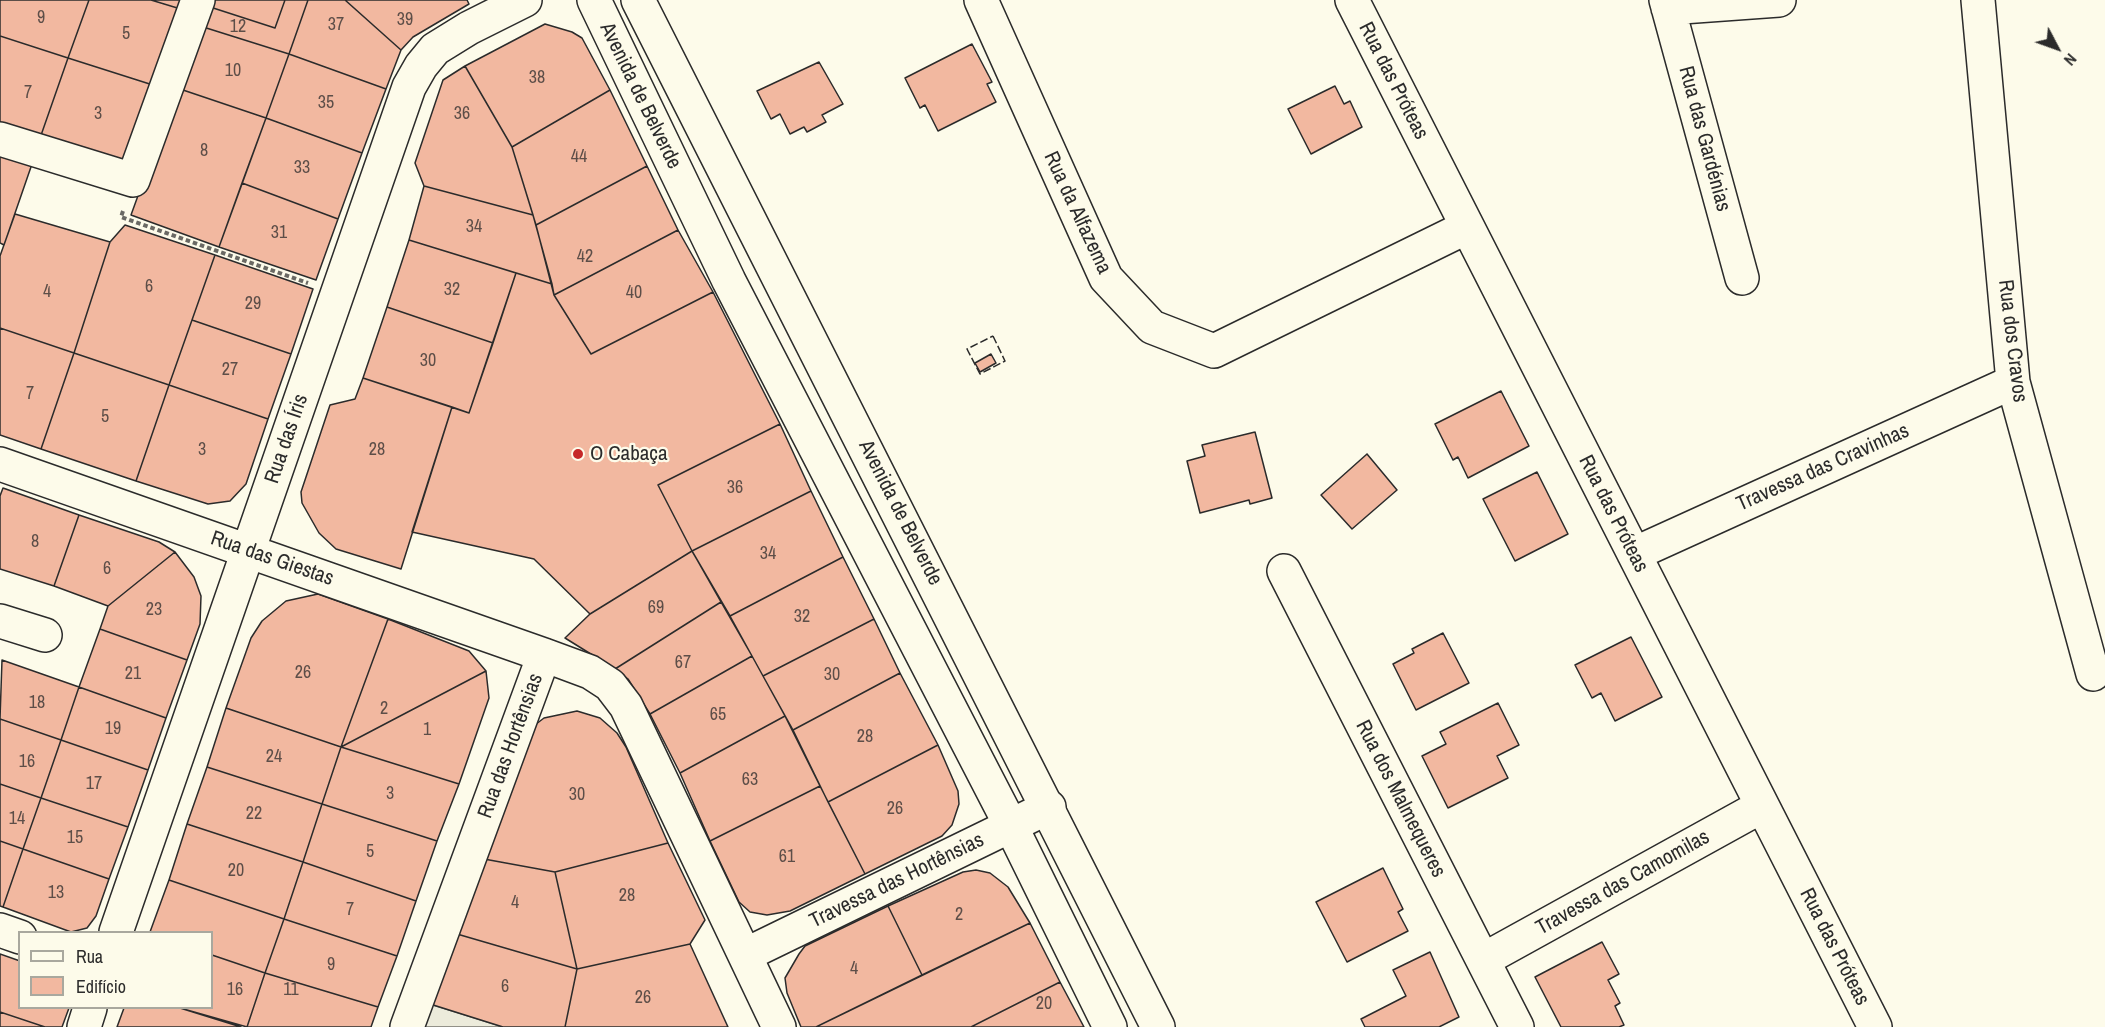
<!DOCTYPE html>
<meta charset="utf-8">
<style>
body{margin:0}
#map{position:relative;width:2105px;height:1027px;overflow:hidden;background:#fdfbea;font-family:"Archivo Narrow",sans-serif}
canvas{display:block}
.legend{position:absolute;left:18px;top:931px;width:195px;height:78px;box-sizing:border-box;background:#fdfbea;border:2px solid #a9a89e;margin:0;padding:8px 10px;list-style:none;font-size:18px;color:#2b2b2b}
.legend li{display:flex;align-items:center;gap:12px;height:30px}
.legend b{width:30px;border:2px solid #a9a89e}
.north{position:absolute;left:2027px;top:18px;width:60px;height:60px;-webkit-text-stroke:4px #fdfbea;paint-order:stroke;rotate:131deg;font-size:16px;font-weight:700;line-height:24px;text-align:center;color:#2b2b2b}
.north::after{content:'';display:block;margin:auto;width:21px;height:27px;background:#2b2b2b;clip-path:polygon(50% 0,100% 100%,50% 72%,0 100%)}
</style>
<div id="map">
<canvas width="2105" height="1027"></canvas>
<ul class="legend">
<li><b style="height:8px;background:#fdfbea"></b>Rua</li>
<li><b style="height:16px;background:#f2b8a0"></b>Edifício</li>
</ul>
<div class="north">N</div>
</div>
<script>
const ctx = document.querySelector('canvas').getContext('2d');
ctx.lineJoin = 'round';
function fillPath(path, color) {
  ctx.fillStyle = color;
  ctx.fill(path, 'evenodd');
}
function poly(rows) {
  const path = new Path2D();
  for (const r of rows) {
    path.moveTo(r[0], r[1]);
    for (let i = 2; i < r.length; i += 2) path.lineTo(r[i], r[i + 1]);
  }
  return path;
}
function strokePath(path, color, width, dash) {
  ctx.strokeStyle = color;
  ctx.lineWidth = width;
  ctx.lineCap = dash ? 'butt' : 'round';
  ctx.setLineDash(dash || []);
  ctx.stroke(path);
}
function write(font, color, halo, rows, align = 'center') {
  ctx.font = font + ' "Archivo Narrow",sans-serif';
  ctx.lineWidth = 4.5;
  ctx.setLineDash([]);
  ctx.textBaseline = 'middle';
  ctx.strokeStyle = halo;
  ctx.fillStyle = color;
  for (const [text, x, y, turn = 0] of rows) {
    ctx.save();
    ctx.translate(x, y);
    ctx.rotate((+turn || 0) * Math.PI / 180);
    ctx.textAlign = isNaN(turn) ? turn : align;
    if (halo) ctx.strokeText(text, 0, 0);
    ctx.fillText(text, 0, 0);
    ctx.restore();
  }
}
const green = poly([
 [430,1004,503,1027,422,1027,430,1004]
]);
fillPath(green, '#ecebdb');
strokePath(green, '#74746e', 1.5);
const building = poly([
 [0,0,89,0,68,58,0,36,0,0],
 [89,0,151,0,184,10,156,86,68,58,89,0],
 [151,0,187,0,184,10,151,0],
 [209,0,285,0,275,28,207,6,209,0],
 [285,0,308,0,289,54,200,26,207,6,275,28,285,0],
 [308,0,345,0,401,50,386,89,289,54,308,0],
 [345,0,467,0,469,4,413,37,401,50,345,0],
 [545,24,572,32,582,38,610,90,512,147,465,66,545,24],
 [200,26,289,54,266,118,177,88,200,26],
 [0,36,68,58,39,141,0,128,0,36],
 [972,44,992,82,987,84,996,102,938,131,925,105,920,108,905,78,972,44],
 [289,54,386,89,362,153,266,118,289,54],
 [68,58,156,86,121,165,39,141,68,58],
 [819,62,843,104,822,115,826,122,807,132,804,127,790,134,780,114,771,119,757,91,819,62],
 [465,66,512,147,533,215,424,186,415,163,443,80,465,66],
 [1335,86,1344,104,1350,101,1362,127,1311,154,1288,109,1335,86],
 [177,88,266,118,219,247,131,215,177,88],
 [610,90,647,166,536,225,512,147,610,90],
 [266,118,362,153,338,219,242,183,266,118],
 [0,153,32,164,4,245,0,243,0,153],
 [647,166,678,230,554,295,536,225,647,166],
 [242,183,338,219,316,280,219,247,242,183],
 [424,186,533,215,552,284,409,240,424,186],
 [15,214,110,242,74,353,0,328,0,256,15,214],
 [125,225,215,255,169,385,74,353,110,242,125,225],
 [678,230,713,292,591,354,554,295,678,230],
 [409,240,516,273,493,343,387,307,409,240],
 [215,255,313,289,291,354,192,320,215,255],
 [516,273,552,284,554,295,591,354,713,292,780,424,658,485,692,551,590,614,534,559,412,532,452,407,469,413,516,273],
 [387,307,493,343,469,413,363,378,387,307],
 [192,320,291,354,268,419,169,385,192,320],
 [0,328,74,353,41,449,0,435,0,328],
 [74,353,169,385,136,481,41,449,74,353],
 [991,354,996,363,980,372,975,363,991,354],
 [363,378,452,407,401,569,336,549,319,533,302,503,301,492,330,405,355,399,363,378],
 [169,385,268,419,246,484,230,501,208,504,136,481,169,385],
 [1501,391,1529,446,1468,478,1458,457,1453,460,1435,424,1501,391],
 [780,424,811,491,692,551,658,485,780,424],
 [1255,432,1272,498,1250,504,1249,500,1200,513,1187,461,1205,456,1202,445,1255,432],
 [1367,454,1397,490,1352,529,1321,495,1367,454],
 [1537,472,1568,534,1515,561,1483,499,1537,472],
 [3,488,79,515,54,586,0,569,0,496,3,488],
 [811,491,843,557,730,616,692,551,811,491],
 [79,515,159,542,175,552,108,606,54,586,79,515],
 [692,551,721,602,615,669,565,638,590,614,692,551],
 [175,552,194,577,201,596,200,624,187,660,100,629,108,606,175,552],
 [843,557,874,619,763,676,730,616,843,557],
 [318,594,388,619,341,747,226,708,251,638,262,621,286,601,318,594],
 [721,602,752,656,650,714,628,679,615,669,721,602],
 [388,619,469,651,486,671,341,747,388,619],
 [874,619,900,673,793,730,763,676,874,619],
 [100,629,187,660,166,718,79,687,100,629],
 [1443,633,1469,683,1416,710,1393,664,1414,653,1412,649,1443,633],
 [1631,637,1662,697,1615,721,1601,693,1592,698,1575,665,1631,637],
 [752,656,785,716,680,773,650,714,752,656],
 [2,660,79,687,61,740,0,719,2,660],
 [486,671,489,698,459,784,341,747,486,671],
 [900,673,938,745,828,802,793,730,900,673],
 [79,687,166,718,148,770,61,740,79,687],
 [1498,703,1519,745,1497,756,1508,778,1448,808,1422,756,1446,744,1440,732,1498,703],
 [226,708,341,747,322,804,207,767,226,708],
 [577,711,600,718,617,733,626,747,668,843,555,872,484,859,531,728,544,718,577,711],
 [785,716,820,786,710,841,680,773,785,716],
 [0,719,61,740,41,798,0,784,0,719],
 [61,740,148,770,128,827,41,798,61,740],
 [938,745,958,791,959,804,952,825,942,836,865,874,828,802,938,745],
 [341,747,459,784,437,841,322,804,341,747],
 [207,767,322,804,303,862,187,824,207,767],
 [0,784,41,798,23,849,0,841,0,784],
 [820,786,865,874,790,911,767,915,750,912,739,902,710,841,820,786],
 [41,798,128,827,109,879,23,849,41,798],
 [322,804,437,841,416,901,303,862,322,804],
 [187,824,303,862,284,919,169,880,187,824],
 [0,841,23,849,3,907,0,906,0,841],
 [668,843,705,920,690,944,577,969,555,872,668,843],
 [23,849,109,879,96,916,87,928,71,932,3,907,23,849],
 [484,859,555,872,577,969,457,934,484,859],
 [303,862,416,901,397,956,284,919,303,862],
 [1383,868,1403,909,1398,912,1408,931,1347,962,1316,902,1383,868],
 [976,870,990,873,1008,887,1030,923,922,975,888,906,963,872,976,870],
 [169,880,284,919,265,973,212,955,212,932,150,932,169,880],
 [888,906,922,975,816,1027,801,1027,787,993,785,978,799,954,805,946,888,906],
 [284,919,397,956,378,1007,265,973,284,919],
 [1030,923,1060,982,971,1027,816,1027,1030,923],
 [457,934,577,969,565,1027,503,1027,430,1004,457,934],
 [1602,942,1619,974,1608,980,1620,1003,1615,1006,1624,1025,1619,1027,1561,1027,1535,977,1602,942],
 [690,944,728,1027,565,1027,577,969,690,944],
 [1430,952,1459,1017,1439,1027,1365,1027,1361,1019,1406,996,1393,970,1430,952],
 [0,954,20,961,20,1008,69,1008,62,1027,45,1027,0,1012,0,954],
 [212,955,265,973,247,1027,180,1008,212,1008,212,955],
 [265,973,378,1007,371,1027,247,1027,265,973],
 [1060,982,1084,1027,971,1027,1060,982],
 [124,1008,180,1008,241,1027,117,1027,124,1008],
 [0,1012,45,1027,0,1027,0,1012]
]);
fillPath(building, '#f2b8a0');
strokePath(building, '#2b2b2b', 1.5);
const minor = poly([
 [981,0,1106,278,1152,327,1214,351,1467,227],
 [1352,0,1875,1027],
 [1666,0,1742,278],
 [1978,0,2013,382,2093,674],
 [1668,8,1779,0],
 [0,139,133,180,198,0],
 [0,464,544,655,590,672,610,685,626,706,779,1027],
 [1634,554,2013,382],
 [1284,571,1517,1027],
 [0,621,45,635],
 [0,930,20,937],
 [116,932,409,87,421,66,435,49,469,28,525,0],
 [745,955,1049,807],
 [1483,960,1762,806],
 [84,1027,90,1008],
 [407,1027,544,655]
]);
const major = poly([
 [594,0,729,281,1011,826,1110,1027],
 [638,0,1158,1027]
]);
strokePath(minor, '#2b2b2b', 36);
strokePath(major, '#2b2b2b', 36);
strokePath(poly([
 [123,211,121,217,308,283]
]), '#6a6964', 4, [4.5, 3]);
strokePath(minor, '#fdfbea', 33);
strokePath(major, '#fdfbea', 33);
strokePath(poly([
 [993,336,1005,361,980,374,967,349,993,336]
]), '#2b2b2b', 1.5, [8, 3]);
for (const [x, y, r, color] of [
 [578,454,6,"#c62828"]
]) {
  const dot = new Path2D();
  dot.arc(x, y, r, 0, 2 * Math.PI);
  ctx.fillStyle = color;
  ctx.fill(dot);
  strokePath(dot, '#fdfbea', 2);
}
write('18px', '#5d4e48', null, [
 ["9",41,18],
 ["39",405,20],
 ["37",336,25],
 ["12",238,27],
 ["5",126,34],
 ["10",233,71],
 ["38",537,78],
 ["7",28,93],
 ["35",326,103],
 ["3",98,114],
 ["36",462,114],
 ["8",204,151],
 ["44",579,157],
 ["33",302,168],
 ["34",474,227],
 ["31",279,233],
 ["42",585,257],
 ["6",149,287],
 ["32",452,290],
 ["4",47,292],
 ["40",634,293],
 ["29",253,304],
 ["30",428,361],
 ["27",230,370],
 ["7",30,394],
 ["5",105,417],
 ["3",202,450],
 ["28",377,450],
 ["36",735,488],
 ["8",35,542],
 ["34",768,554],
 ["6",107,569],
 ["69",656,608],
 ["23",154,610],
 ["32",802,617],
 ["67",683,663],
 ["26",303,673],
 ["21",133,674],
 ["30",832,675],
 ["18",37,703],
 ["2",384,709],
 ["65",718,715],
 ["19",113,729],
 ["1",427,730],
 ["28",865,737],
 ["24",274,757],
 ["16",27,762],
 ["63",750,780],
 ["17",94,784],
 ["3",390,794],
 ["30",577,795],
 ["26",895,809],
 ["22",254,814],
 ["14",17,819],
 ["15",75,838],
 ["5",370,852],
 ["61",787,857],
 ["20",236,871],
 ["13",56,893],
 ["28",627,896],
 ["4",515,903],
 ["7",350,910],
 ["2",959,915],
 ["9",331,965],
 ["4",854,969],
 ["6",505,987],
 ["16",235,990],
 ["11",291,990],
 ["26",643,998],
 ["20",1044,1004]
]);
write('21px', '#2b2b2b', '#fdfbea', [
 ["Rua das Próteas",1393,81,63],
 ["Avenida de Belverde",640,96,64],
 ["Rua das Gardénias",1704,139,75],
 ["Rua da Alfazema",1077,213,65],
 ["Rua dos Cravos",2012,341,83],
 ["Rua das Íris",287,439,-71],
 ["Travessa das Cravinhas",1823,468,-24],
 ["Avenida de Belverde",900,513,63],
 ["Rua das Próteas",1613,514,63],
 ["Rua das Giestas",272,559,19],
 ["Rua das Hortênsias",511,746,-70],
 ["Rua dos Malmequeres",1400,799,63],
 ["Travessa das Hortênsias",897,881,-26],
 ["Travessa das Camomilas",1623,883,-29],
 ["Rua das Próteas",1834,947,63]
]);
write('21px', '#2b2b2b', '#fdfbea', [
 ["O Cabaça",590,454]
], 'left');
</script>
